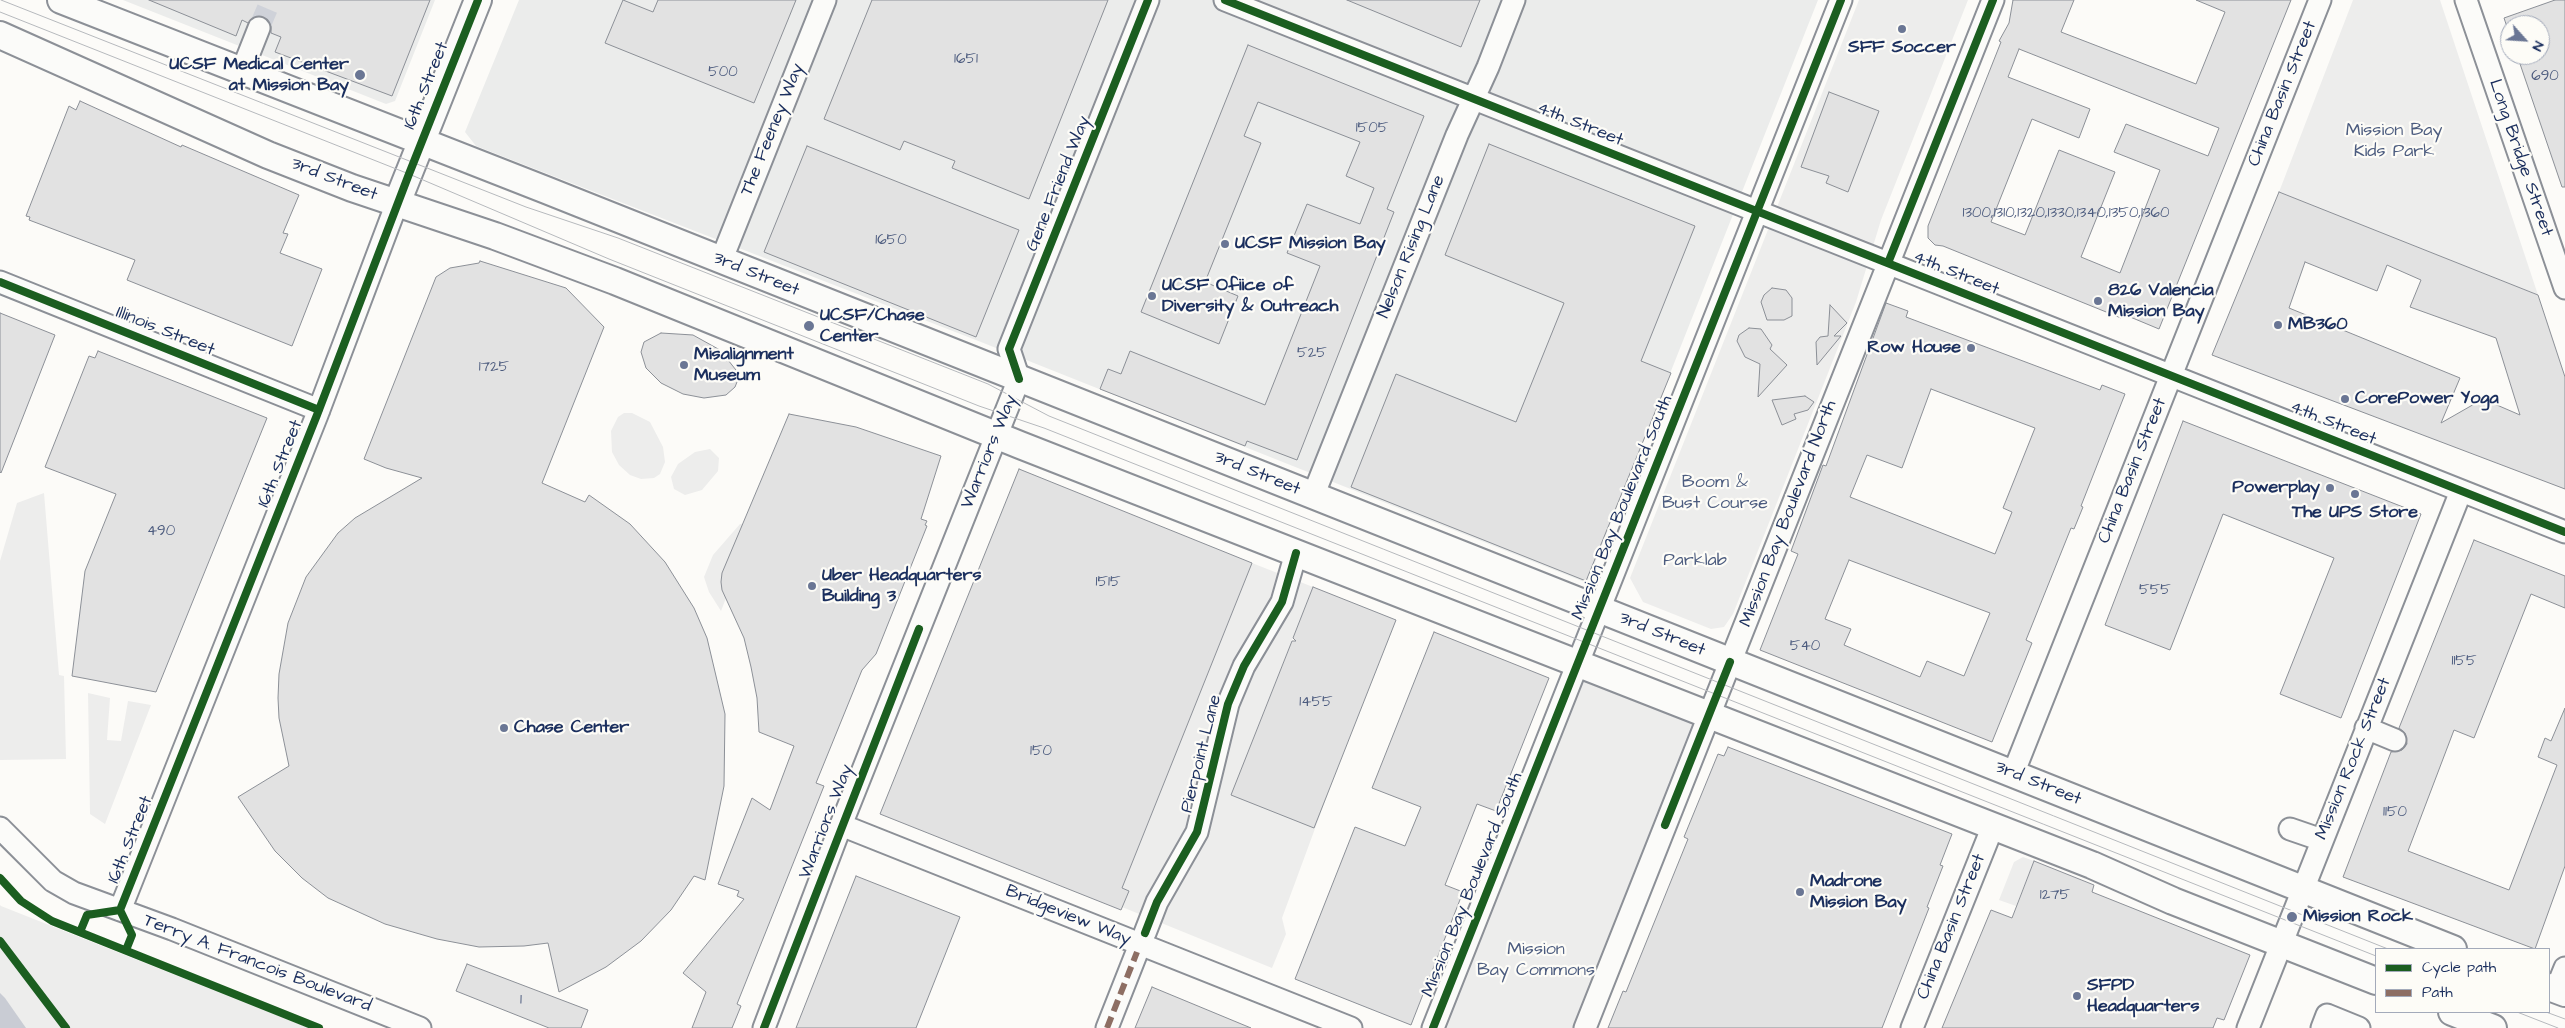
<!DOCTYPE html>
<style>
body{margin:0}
#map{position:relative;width:2565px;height:1028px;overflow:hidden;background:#fcfbf8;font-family:"Architects Daughter",sans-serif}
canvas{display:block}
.legend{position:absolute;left:2375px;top:948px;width:175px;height:65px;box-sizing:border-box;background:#fdfcf7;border:1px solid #a3aaba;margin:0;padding:6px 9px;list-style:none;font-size:15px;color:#1b2f5e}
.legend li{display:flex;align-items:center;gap:10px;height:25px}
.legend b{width:25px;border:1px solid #a3aaba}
.north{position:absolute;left:2500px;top:15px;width:50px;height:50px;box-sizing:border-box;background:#fdfcf7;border:1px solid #a3aaba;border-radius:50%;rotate:116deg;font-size:14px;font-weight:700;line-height:20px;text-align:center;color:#1b2f5e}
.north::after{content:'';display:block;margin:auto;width:18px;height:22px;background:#6a7694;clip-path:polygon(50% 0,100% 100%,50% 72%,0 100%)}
</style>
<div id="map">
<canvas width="2565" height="1028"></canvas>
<ul class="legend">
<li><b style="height:6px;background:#1b5e20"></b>Cycle path</li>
<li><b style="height:6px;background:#8d6e63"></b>Path</li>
</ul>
<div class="north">N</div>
</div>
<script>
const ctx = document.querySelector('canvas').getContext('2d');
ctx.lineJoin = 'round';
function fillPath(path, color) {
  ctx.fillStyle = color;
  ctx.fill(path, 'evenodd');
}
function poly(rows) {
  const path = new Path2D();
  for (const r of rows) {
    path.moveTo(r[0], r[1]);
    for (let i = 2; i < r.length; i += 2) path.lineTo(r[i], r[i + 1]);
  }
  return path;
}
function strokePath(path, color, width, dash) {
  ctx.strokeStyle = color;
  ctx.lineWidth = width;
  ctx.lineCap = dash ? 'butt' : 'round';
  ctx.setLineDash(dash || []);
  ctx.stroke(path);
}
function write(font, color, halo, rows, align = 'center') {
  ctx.font = font + ' "Architects Daughter",sans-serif';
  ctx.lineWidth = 4.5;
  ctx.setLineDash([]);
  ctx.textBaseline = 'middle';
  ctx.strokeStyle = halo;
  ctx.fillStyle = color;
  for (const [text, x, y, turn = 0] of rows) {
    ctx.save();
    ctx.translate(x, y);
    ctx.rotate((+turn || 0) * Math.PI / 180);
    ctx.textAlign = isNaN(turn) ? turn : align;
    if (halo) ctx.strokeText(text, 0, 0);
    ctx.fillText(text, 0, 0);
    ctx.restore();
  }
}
fillPath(poly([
 [123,0,435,0,395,101,386,104],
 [519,0,1818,0,1587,583,981,342,476,146,465,132]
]), '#ebeceb');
fillPath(poly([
 [1859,0,1968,0,1881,220,1856,302,1733,614,1724,627,1711,629,1643,602,1630,578],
 [2353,0,2440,0,2538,295,2279,192],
 [624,413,632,413,650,422,663,447,665,462,660,474,654,478,641,479,630,475,619,465,612,452,611,431,618,417],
 [710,449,719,458,718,471,702,490,685,495,674,489,671,477,678,464,695,452],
 [44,493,59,675,64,676,66,759,0,760,0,561,17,503],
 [755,523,721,611,709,592,704,577,713,555,740,524],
 [1252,563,1313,587,1247,755,1330,788,1282,918,1286,934,1272,968,1122,907,1129,891,1122,888],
 [1583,678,1694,723,1573,1028,1444,1028],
 [88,693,110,698,107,740,121,741,128,701,151,705,105,824,90,814],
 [2023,857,2034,861,2016,906,1999,900,2014,862],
 [0,905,1,906,309,1028,22,1028,0,998]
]), '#ededec');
fillPath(poly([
 [0,993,5,998,26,1028,0,1028]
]), '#c9ccd4');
const building = poly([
 [149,0,430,0,392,96,275,52,281,37,271,33,271,26,264,17,257,16,248,23,242,20,236,36,149,0],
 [623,0,653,12,658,0,796,0,754,103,605,43,623,0],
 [872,0,1108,0,1029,199,952,168,955,161,904,141,900,150,824,119,872,0],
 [1347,0,1480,0,1461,47,1347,0],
 [2013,0,2074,0,2061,32,2196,84,2225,12,2196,0,2291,0,2159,329,2123,314,2121,318,1943,246,1935,245,1928,238,1928,226,2001,42,1999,41,2009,23,2013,0],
 [2019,49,2219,128,2208,156,2126,124,2114,152,2160,170,2120,273,2081,257,2115,172,2059,150,2025,235,1991,222,2032,119,2079,138,2090,109,2008,77,2019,49],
 [2555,0,2565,0,2565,187,2562,187,2517,55,2540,55,2540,25,2510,25,2510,36,2504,18,2555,0],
 [1248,45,1424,116,1387,209,1394,212,1297,460,1247,441,1245,446,1100,389,1108,369,1121,374,1130,351,1265,405,1320,266,1287,253,1307,204,1360,224,1374,188,1346,176,1360,142,1258,102,1244,136,1261,143,1205,282,1238,296,1219,344,1141,312,1248,45],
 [1829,92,1879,111,1848,192,1826,183,1829,176,1801,167,1829,92],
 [80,101,181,147,182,145,299,195,283,233,288,234,280,253,322,269,292,346,127,280,135,260,29,220,30,217,26,216,69,106,76,110,80,101],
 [1489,144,1695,226,1641,361,1671,373,1586,581,1351,487,1396,374,1516,422,1564,303,1445,255,1489,144],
 [807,146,1019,230,976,337,764,252,807,146],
 [2279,192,2538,295,2565,377,2565,489,2212,355,2279,192],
 [2305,262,2377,291,2387,265,2421,280,2410,307,2496,338,2520,415,2483,399,2441,423,2460,378,2289,308,2305,262],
 [480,261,566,288,604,327,542,483,585,502,589,495,630,524,665,562,694,608,707,638,725,714,724,786,705,880,694,876,671,910,641,941,606,967,559,992,548,943,524,946,479,947,437,939,385,924,328,898,302,878,275,851,238,797,289,766,279,718,278,698,279,674,288,623,306,577,338,533,355,518,422,478,386,468,364,459,436,277,450,268,479,263,480,261],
 [1772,288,1786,290,1792,298,1792,316,1784,320,1767,320,1761,302,1764,295,1772,288],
 [1886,303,1908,311,1906,317,2100,390,2102,385,2125,394,2081,506,2083,507,2074,529,2071,528,2026,640,2032,643,1992,742,1760,650,1798,554,1791,551,1823,465,1826,466,1886,303],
 [1931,389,2035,428,2003,508,2012,512,1995,554,1850,497,1867,455,1902,468,1931,389],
 [1849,560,1990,613,1964,676,1927,661,1920,677,1844,645,1851,629,1825,619,1849,560],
 [1830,305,1847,323,1834,336,1841,336,1817,365,1816,342,1820,337,1828,336,1830,305],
 [0,313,55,335,1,473,0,472,0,313],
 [1749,328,1761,329,1772,345,1770,349,1787,365,1758,397,1760,364,1745,357,1737,341,1739,335,1749,328],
 [661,333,693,335,720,350,736,370,737,382,735,387,726,395,704,398,683,394,661,383,646,368,641,352,644,342,661,333],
 [98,351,267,418,156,692,72,676,85,571,116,494,45,467,89,356,95,358,98,351],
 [1805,396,1814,402,1808,410,1794,414,1796,419,1782,425,1772,400,1805,396],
 [789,414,856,427,941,456,921,519,927,521,925,525,927,526,876,654,862,670,816,783,824,786,737,1004,741,1006,732,1028,692,1028,706,992,683,973,744,899,737,896,739,891,718,884,752,798,770,810,794,746,759,732,757,698,751,667,744,638,722,590,721,582,722,573,789,414],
 [2183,421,2421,514,2341,718,2280,694,2334,558,2223,514,2170,650,2105,625,2183,421],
 [1019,469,1252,563,1122,888,1129,891,1121,910,880,814,1019,469],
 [2474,540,2565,576,2565,608,2531,594,2474,738,2454,730,2408,851,2509,890,2557,765,2538,757,2545,738,2551,741,2565,708,2565,866,2535,949,2343,877,2391,752,2402,750,2407,744,2405,733,2399,728,2474,540],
 [1313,587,1396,620,1314,828,1231,795,1292,641,1296,641,1293,638,1313,587],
 [1434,632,1549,678,1496,811,1477,804,1445,885,1463,892,1411,1025,1295,979,1355,827,1405,846,1421,807,1372,788,1434,632],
 [1728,747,1952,834,1940,865,1943,866,1927,907,1929,908,1882,1028,1608,1028,1623,991,1626,992,1688,839,1684,837,1718,754,1724,756,1728,747],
 [2034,861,2094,885,2092,892,2250,955,2224,1020,2217,1018,2213,1028,1942,1028,1991,910,2012,918,2034,861],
 [856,876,960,917,916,1028,796,1028,856,876],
 [467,964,588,1010,581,1028,549,1028,456,991,467,964],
 [1152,987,1251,1028,1135,1028,1152,987]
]);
fillPath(building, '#e2e2e2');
strokePath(building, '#8c9097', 1);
strokePath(poly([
 [259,28,271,0]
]), '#cfd2d9', 21, [21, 11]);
const minor = poly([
 [1225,0,2565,532],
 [2466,0,2565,288],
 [242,71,259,28],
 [721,261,825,0],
 [0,282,319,410],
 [1313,496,1457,135,1488,67,1514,0],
 [2366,728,2395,740],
 [2013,774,2320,0],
 [841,825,1351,1028],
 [0,828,53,881,74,893,172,929,420,1028],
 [2290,829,2322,840],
 [120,910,317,415,397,203],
 [1145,933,1157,902,1197,832,1228,704,1244,666,1282,602,1296,553],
 [2556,990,2565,968],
 [764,1028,841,825,1019,379,1009,349,1148,0],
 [1107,1028,1137,952],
 [1433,1028,1841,0],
 [1585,1028,1993,0],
 [1912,1028,1993,826],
 [2248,1028,2461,491],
 [2322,1028,2327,1015,2359,1028]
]);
const major = poly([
 [61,0,546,190,2453,949],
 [0,35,268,155,352,188,495,236,615,281,1020,445,2092,865,2173,901,2376,981],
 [397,203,478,0],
 [2549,987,2565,993],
 [2452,1012,2493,1028]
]);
strokePath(minor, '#8c9097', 25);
strokePath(major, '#8c9097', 30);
strokePath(minor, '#fbfbf9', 21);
strokePath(major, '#fbfbf9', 26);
strokePath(poly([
 [1,0,526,207,618,238,988,384,1049,416,2388,949],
 [0,12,409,174,609,259,979,406,1044,428,2376,956],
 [2517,1012,2558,1028],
 [2546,1012,2565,1019]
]), '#b6b9bd', 1);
strokePath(poly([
 [1107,1028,1137,952]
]), '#8d6e63', 6, [12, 6]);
strokePath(poly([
 [1225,0,2565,532],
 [1888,263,1993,0],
 [0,282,319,410],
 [1019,379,1009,349,1148,0],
 [1665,825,1730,662],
 [0,878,21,901,52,921,319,1028],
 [120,910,317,415,409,174,478,0],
 [80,932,87,915,120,910,132,935,126,950],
 [1145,933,1157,902,1197,832,1228,704,1244,666,1282,602,1296,553],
 [0,941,66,1028],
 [764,1028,919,629],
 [1433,1028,1841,0]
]), '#1b5e20', 8);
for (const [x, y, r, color] of [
 [1902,29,5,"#6a7694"],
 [360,75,6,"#6a7694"],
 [1225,244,5,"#6a7694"],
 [1152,296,5,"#6a7694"],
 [2098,301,5,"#6a7694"],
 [2278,325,5,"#6a7694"],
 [809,326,6,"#6a7694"],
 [1971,348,5,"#6a7694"],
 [684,365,5,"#6a7694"],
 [2345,399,5,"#6a7694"],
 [2330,488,5,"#6a7694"],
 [2355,494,5,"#6a7694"],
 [812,586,5,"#6a7694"],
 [504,728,5,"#6a7694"],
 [1800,892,5,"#6a7694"],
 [2292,917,6,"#6a7694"],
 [2077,996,5,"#6a7694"]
]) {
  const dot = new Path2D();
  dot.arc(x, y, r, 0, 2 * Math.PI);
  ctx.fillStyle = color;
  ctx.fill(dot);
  strokePath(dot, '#fdfcf7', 2);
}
write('15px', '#4d5c7f', null, [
 ["1651",966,60],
 ["500",723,73],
 ["690",2545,77],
 ["1505",1372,129],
 ["1300,1310,1320,1330,1340,1350,1360",2066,214],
 ["1650",891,241],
 ["525",1312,354],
 ["1725",494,368],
 ["490",161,532],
 ["1515",1108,583],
 ["555",2155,591],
 ["540",1805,647],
 ["1155",2464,662],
 ["1455",1316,703],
 ["150",1041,752],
 ["1150",2395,813],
 ["1275",2055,896],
 ["1",521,1001]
]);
write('bold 18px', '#1b2f5e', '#fdfcf7', [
 ["SFF Soccer",1902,48,"center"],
 ["UCSF Medical Center",349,65,"right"],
 ["at Mission Bay",349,86,"right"],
 ["UCSF Mission Bay",1235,244],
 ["UCSF Ofiice of",1162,286],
 ["Diversity & Outreach",1162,307],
 ["826 Valencia",2108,291],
 ["Mission Bay",2108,312],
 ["UCSF/Chase",820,316],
 ["Center",820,337],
 ["MB360",2288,325],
 ["Row House",1961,348,"right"],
 ["Misalignment",694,355],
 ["Museum",694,376],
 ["CorePower Yoga",2355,399],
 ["Powerplay",2320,488,"right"],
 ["The UPS Store",2355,513,"center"],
 ["Uber Headquarters",822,576],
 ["Building 3",822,597],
 ["Chase Center",514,728],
 ["Madrone",1810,882],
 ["Mission Bay",1810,903],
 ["Mission Rock",2303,917],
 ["SFPD",2087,986],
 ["Headquarters",2087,1007]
], 'left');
write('18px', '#1b2f5e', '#fdfcf7', [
 ["16th Street",427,86,-68],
 ["China Basin Street",2283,94,-68],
 ["4th Street",1580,125,22],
 ["The Feeney Way",773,130,-68],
 ["Long Bridge Street",2520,158,71],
 ["3rd Street",334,180,21],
 ["Gene Friend Way",1059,184,-68],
 ["Nelson Rising Lane",1412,247,-68],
 ["4th Street",1956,274,22],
 ["3rd Street",756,275,22],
 ["Illinois Street",165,332,22],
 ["4th Street",2333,424,22],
 ["Warriors Way",990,452,-68],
 ["16th Street",281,464,-68],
 ["China Basin Street",2133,471,-68],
 ["3rd Street",1257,474,22],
 ["Mission Bay Boulevard South",1623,508,-68],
 ["Mission Bay Boulevard North",1789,514,-69],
 ["3rd Street",1662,635,22],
 ["Pierpoint Lane",1202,754,-76],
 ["Mission Rock Street",2354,759,-68],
 ["3rd Street",2038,784,22],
 ["Warriors Way",827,822,-69],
 ["16th Street",131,840,-68],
 ["Mission Bay Boulevard South",1473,885,-68],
 ["Bridgeview Way",1068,916,22],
 ["China Basin Street",1952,927,-68],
 ["Terry A. Francois Boulevard",257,964,21]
]);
write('18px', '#4c5c7f', '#fdfcf7', [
 ["Mission Bay",2394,131],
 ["Kids Park",2394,152],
 ["Boom &",1715,483],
 ["Bust Course",1715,504],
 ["Parklab",1695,561],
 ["Mission",1536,950],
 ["Bay Commons",1536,971]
]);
</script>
